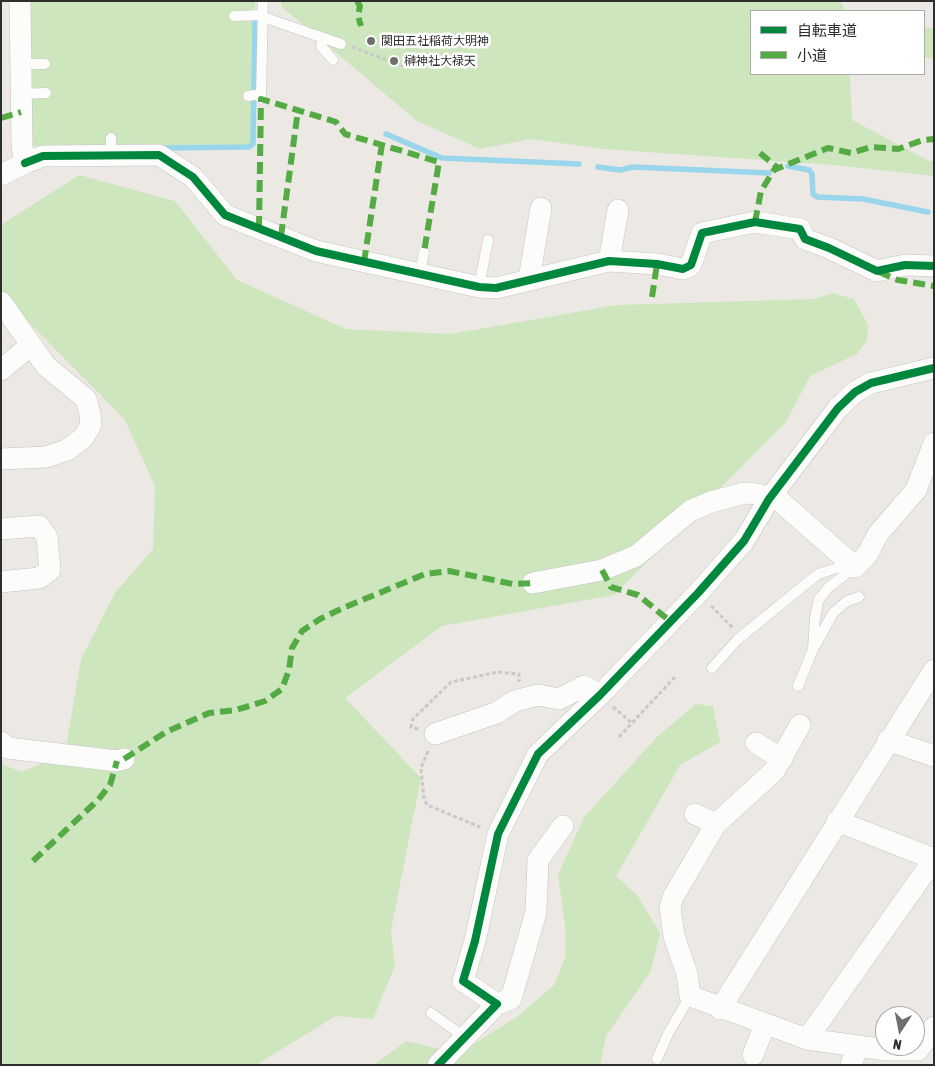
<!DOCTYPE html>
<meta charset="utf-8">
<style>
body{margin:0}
#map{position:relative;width:935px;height:1066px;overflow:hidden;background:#ece8e4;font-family:"Asap Condensed","Noto Sans JP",sans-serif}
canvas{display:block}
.frame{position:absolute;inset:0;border:2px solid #2e2e2e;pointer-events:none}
.legend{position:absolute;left:750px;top:10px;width:175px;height:65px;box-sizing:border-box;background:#fff;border:1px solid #ababab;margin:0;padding:6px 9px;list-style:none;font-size:15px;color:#2e2e2e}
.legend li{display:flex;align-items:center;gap:10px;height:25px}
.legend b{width:25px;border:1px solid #ababab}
.north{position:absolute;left:875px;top:1006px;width:50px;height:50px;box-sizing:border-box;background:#fff;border:1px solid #ababab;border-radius:50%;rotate:191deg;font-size:14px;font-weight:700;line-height:20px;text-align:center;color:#2e2e2e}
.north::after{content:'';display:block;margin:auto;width:18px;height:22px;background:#706f6e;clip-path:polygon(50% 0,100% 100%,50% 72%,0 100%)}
</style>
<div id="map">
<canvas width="935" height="1066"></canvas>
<div class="frame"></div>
<ul class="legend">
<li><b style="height:6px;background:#00873e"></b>自転車道</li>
<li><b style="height:6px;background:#54ab44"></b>小道</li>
</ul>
<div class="north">N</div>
</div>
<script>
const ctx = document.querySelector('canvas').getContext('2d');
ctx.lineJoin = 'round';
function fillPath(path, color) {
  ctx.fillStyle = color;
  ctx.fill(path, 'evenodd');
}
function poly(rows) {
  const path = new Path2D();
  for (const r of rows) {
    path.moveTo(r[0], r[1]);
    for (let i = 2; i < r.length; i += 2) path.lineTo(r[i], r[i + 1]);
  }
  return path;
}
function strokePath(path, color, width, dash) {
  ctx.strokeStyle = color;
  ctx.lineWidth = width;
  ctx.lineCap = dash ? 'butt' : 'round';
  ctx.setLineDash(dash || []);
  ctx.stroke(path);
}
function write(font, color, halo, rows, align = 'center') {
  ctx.font = font + ' "Asap Condensed","Noto Sans JP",sans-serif';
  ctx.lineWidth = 5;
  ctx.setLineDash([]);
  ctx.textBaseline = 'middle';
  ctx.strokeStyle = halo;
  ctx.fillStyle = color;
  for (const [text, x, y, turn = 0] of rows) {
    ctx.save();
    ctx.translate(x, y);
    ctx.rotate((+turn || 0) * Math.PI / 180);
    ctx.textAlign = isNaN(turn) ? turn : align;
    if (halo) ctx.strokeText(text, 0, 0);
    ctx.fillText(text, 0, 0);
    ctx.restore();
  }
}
fillPath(poly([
 [29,1,255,1,253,146,30,146],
 [281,1,840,1,845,11,751,11,751,74,850,74,852,120,929,161,934,161,934,176,834,165,604,149,531,139,480,149,417,121,282,7],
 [924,27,934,29,934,58,924,58],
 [79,175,175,201,237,280,346,329,451,334,616,305,815,299,833,293,854,299,868,325,867,340,857,354,810,376,786,422,614,595,442,626,345,698,421,778,391,930,395,966,373,1019,336,1016,256,1065,1,1065,1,764,22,772,65,753,81,659,115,593,153,549,155,486,125,420,2,295,1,290,1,225],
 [696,704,713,706,720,742,680,765,616,876,638,896,660,933,651,971,606,1036,600,1065,374,1065,406,1041,458,1054,518,1016,554,985,565,958,566,933,558,875,584,817,658,736]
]), '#cee6be');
strokePath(poly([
 [386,134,442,158,579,164],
 [161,148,249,147,253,144,255,22],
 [788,166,809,170,812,174,813,194,817,197,863,199,928,212],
 [598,167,620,170,633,167,769,173]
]), '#99d6ec', 5.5);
const lane = poly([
 [234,16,263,15],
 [263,17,341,44],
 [324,38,321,46,333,60],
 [21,64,45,64],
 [21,94,46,93],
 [248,96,261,94],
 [261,99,263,1],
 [111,155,111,138],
 [420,273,424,252],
 [479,287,488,240],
 [815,646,833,613,847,601,859,597],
 [712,668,737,640,818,574,850,564],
 [798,686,813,649,815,617,819,599,829,587,855,567],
 [431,1013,466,1038],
 [657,1059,668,1034,690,996]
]);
const street = poly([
 [25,163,43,156,159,155,193,177,225,215,316,251,479,287,496,288,609,261,657,264,683,269,691,265,702,233,755,222,800,229,805,239,829,248,877,271,905,265,934,266],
 [1,175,25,163,22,146,20,1],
 [609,261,618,210],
 [529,279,541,208],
 [1,302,46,366,86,399,90,414,91,425,83,438,67,450,46,457,1,459],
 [1,370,31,345],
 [773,495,855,567,867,555,878,534,916,490,934,443],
 [1,529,39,526,47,537,50,570,39,578,1,582],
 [533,583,602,570,636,556,690,511,711,502,744,493,758,494,769,499],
 [800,725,774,771,716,824,673,897,670,908,674,936,687,974,690,996,807,1039,886,1050,918,1050,934,1027],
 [435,734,496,713,515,701,538,695,559,699,584,686,600,695],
 [888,740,934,756],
 [1,742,8,748,117,761,124,759],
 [756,743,782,759],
 [695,814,716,824],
 [837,821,934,859],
 [497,1004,511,999,536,912,538,860,563,826],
 [720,1009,934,670],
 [807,1039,934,859],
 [753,1055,765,1024],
 [438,1065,497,1004,463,981,475,941,498,834,538,754,600,695,698,593,744,541,769,499,838,408,855,392,871,383,934,368],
 [851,1065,858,1046]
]);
strokePath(lane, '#c5c4c5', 11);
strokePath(street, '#c5c4c5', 22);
strokePath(poly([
 [352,47,403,66],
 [711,606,733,628],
 [613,707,632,723],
 [418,729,411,727,413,719,451,682,498,672,519,674,519,682],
 [619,737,675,677],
 [428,751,421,768,424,799,427,805,480,827]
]), '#c9c9c8', 3, [4, 2.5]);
strokePath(lane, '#fcfcfb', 10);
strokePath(street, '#fcfcfb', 21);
strokePath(poly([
 [357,1,360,6,358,16,361,26],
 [1,118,21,112],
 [760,153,779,169],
 [755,222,761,191,774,170,828,148,851,153,871,147,898,149,923,140,934,139],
 [259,228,261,99,336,122,345,134,439,162,424,252],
 [281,236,298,110],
 [364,262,382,144],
 [879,272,898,280,934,286],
 [652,297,657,264],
 [602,570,611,587,638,595,671,622],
 [124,759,166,732,209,713,236,710,265,701,282,689,289,670,292,648,302,631,320,619,343,608,425,574,449,571,513,584,533,583],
 [33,861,98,800,110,785,117,761]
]), '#54ab44', 6, [12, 6]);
strokePath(poly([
 [25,163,43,156,159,155,193,177,225,215,316,251,479,287,496,288,609,261,657,264,683,269,691,265,702,233,755,222,800,229,805,239,829,248,877,271,905,265,934,266],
 [438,1065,497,1004,463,981,475,941,498,834,538,754,600,695,698,593,744,541,769,499,838,408,855,392,871,383,934,368]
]), '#00873e', 8);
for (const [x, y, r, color] of [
 [371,41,5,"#706f6e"],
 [394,61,5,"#706f6e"]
]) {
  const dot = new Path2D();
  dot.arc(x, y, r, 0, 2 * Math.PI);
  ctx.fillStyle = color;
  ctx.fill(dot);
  strokePath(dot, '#fff', 2);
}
write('12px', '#2e2e2e', '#fff', [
 ["関田五社稲荷大明神",381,41],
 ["榊神社大禄天",404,61]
], 'left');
</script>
